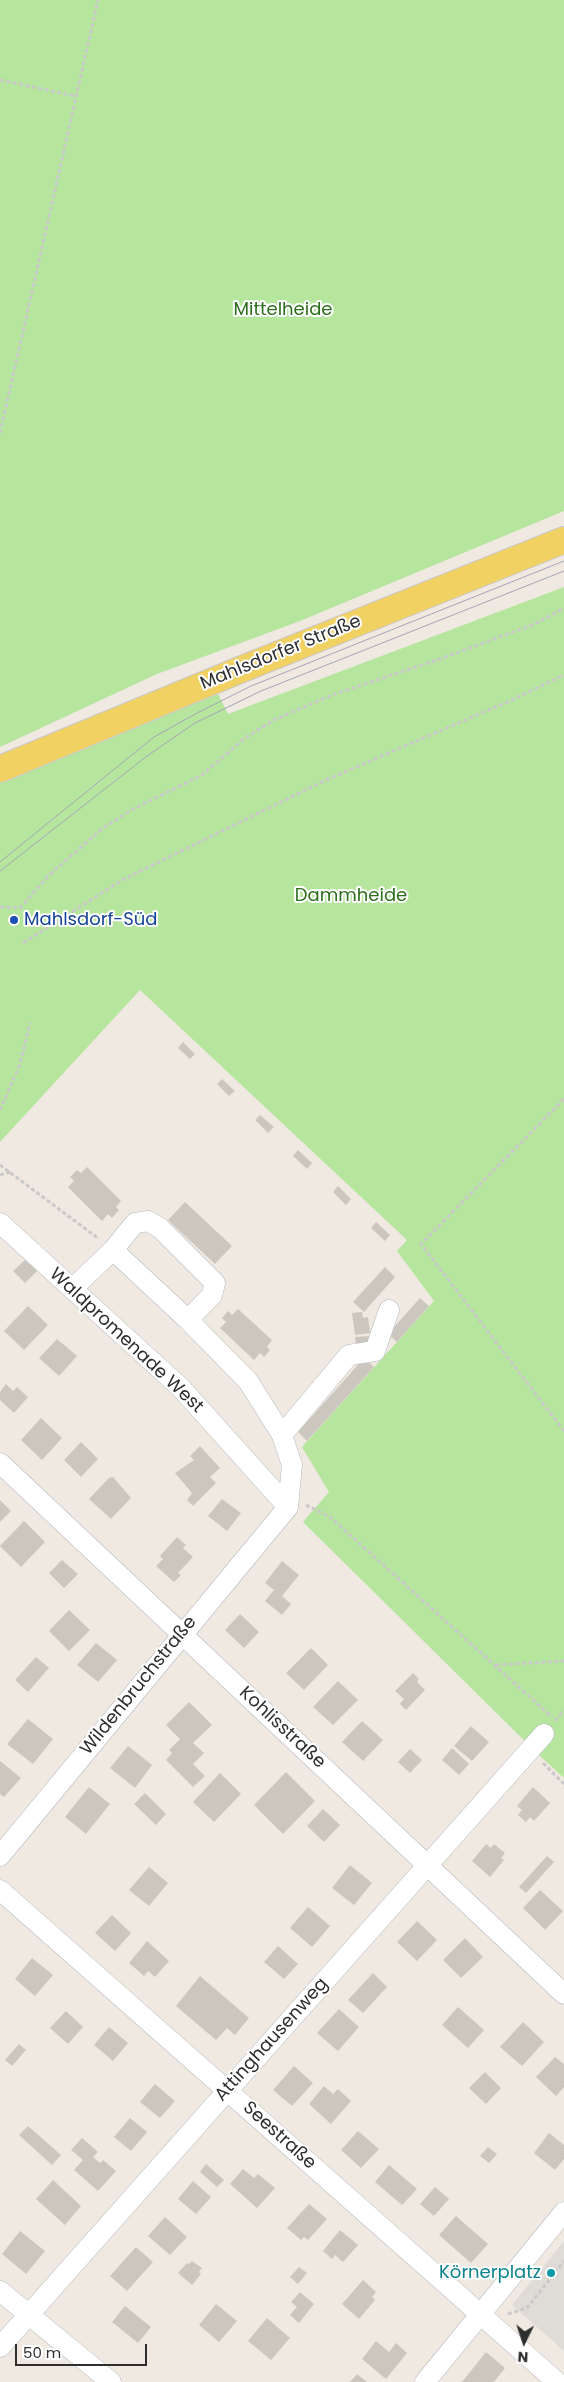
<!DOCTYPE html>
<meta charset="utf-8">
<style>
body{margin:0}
#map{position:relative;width:564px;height:2382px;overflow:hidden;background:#efe9e1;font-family:Poppins,sans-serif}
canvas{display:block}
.north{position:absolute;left:499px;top:2317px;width:50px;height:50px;-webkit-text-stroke:4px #fff;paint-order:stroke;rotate:184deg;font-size:14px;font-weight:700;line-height:20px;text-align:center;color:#2e2e2e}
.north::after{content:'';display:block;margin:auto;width:18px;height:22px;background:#2e2e2e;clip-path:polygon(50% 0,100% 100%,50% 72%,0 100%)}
.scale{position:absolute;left:15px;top:2344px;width:132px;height:22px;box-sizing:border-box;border:2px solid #2e2e2e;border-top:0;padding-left:6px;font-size:15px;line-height:18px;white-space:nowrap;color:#2e2e2e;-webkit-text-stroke:4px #fff;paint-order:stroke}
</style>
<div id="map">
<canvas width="564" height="2382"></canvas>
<div class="north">N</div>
<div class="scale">50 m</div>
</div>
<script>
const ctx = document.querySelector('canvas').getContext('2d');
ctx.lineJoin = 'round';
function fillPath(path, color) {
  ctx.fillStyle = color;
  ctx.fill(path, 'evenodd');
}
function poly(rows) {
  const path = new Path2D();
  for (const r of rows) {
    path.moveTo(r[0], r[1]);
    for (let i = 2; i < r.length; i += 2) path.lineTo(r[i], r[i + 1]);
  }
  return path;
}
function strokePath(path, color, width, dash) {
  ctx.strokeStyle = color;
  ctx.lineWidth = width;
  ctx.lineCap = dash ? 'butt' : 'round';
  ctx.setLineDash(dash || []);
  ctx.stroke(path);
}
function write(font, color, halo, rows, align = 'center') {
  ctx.font = font + ' Poppins,sans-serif';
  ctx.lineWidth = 4;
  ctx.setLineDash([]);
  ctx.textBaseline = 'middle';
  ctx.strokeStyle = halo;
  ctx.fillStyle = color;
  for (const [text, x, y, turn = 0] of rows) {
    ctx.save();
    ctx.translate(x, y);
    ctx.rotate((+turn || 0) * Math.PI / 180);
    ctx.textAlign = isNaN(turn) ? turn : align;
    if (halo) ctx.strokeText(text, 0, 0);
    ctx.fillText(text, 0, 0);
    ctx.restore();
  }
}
fillPath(poly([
 [0,0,564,0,564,511,300,621,157,674,0,747],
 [564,587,564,1778,540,1756,303,1522,329,1492,302,1447,434,1301,397,1251,407,1240,140,990,0,1142,0,778,218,694,228,714]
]), '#b6e59e');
fillPath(poly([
 [564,2241,564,2351,512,2305]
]), '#dfdcd8');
fillPath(poly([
 [183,1042,195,1054,190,1059,178,1048],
 [222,1079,235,1091,229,1096,217,1084],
 [260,1115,274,1127,268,1133,255,1120],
 [298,1150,312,1163,307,1169,293,1156],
 [87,1167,121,1201,116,1207,119,1210,112,1218,108,1214,102,1221,68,1187,74,1181,70,1177,77,1170,81,1173],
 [338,1186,351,1199,346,1205,333,1192],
 [185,1202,232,1246,215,1264,168,1220],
 [376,1222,390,1235,385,1241,371,1228],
 [25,1260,37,1271,25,1283,13,1271],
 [385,1267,395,1277,364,1312,353,1302],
 [420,1298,429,1306,397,1342,388,1334],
 [28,1306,48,1325,24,1350,4,1331],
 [238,1309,272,1340,267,1347,270,1350,264,1357,260,1353,254,1360,220,1328,226,1322,222,1318,228,1311,232,1315],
 [362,1312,363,1318,368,1317,370,1333,355,1335,352,1313],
 [370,1336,371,1343,356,1345,355,1337],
 [57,1339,77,1356,59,1376,39,1358],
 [364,1358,374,1367,307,1441,298,1432],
 [6,1384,13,1391,17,1387,28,1397,14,1413,0,1400,0,1392],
 [41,1418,62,1438,42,1460,21,1440],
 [81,1442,98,1459,81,1477,64,1460],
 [200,1446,220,1468,210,1477,216,1483,193,1506,187,1500,192,1493,175,1473,194,1460,190,1456],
 [113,1477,131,1498,111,1519,89,1499,109,1478],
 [222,1499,241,1513,227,1531,208,1516],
 [0,1500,11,1511,0,1522],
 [24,1521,45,1542,21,1567,0,1546],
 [177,1537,186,1545,183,1548,193,1557,178,1573,181,1575,174,1582,156,1566,163,1559,160,1556],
 [62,1560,78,1574,64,1588,49,1573],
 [282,1561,299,1575,282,1596,291,1604,282,1615,265,1601,274,1590,265,1583],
 [69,1610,90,1630,69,1651,49,1631],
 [240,1614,259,1632,244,1648,225,1630],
 [96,1643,117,1660,98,1682,77,1665],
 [311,1648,328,1665,304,1690,286,1673],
 [36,1657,49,1668,28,1692,15,1680],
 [413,1673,419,1679,417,1682,425,1690,406,1710,400,1704,404,1699,395,1691],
 [338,1681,358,1700,333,1725,313,1707],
 [189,1702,212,1725,193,1743,204,1753,193,1764,205,1776,193,1787,166,1760,172,1753,169,1750,180,1739,166,1725],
 [28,1719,53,1739,33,1764,7,1744],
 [362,1721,383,1740,363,1761,342,1742],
 [471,1726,489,1742,472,1761,454,1746],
 [128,1746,152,1765,135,1788,110,1768],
 [452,1748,469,1764,459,1775,442,1760],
 [410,1749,422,1760,410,1773,398,1762],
 [0,1761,21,1778,4,1797,0,1794],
 [286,1772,315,1801,283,1834,254,1805],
 [220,1773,241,1794,214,1822,193,1802],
 [89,1787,110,1804,86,1834,65,1817],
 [533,1787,550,1803,534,1821,530,1817,526,1822,518,1815,522,1810,517,1806],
 [145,1793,166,1814,156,1825,134,1804],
 [323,1809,340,1825,324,1842,307,1826],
 [486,1844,491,1848,494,1844,505,1853,501,1858,504,1860,490,1877,472,1861],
 [547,1856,554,1862,526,1893,519,1887],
 [350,1865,372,1883,354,1905,332,1888],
 [149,1867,168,1883,149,1906,129,1890],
 [540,1890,563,1911,545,1930,523,1908],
 [308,1907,330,1926,312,1947,290,1928],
 [112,1915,131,1933,115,1951,95,1933],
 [417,1921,437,1940,417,1961,397,1942],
 [465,1938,483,1957,461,1978,443,1960],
 [147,1941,169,1961,155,1977,148,1971,144,1976,129,1963],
 [278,1946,298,1964,284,1979,264,1962],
 [32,1958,53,1975,35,1996,15,1979],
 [373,1973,387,1987,363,2013,348,2000],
 [200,1976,249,2018,235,2035,227,2028,216,2040,176,2006],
 [458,2007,484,2030,468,2048,442,2025],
 [339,2009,359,2027,338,2051,317,2033],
 [66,2011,83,2027,68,2044,50,2028],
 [523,2022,544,2042,522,2066,500,2047],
 [109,2027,128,2043,113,2061,94,2045],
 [19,2044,26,2050,12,2066,5,2060],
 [555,2057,564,2064,564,2087,556,2096,536,2077],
 [294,2066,313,2083,292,2106,273,2090],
 [485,2072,501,2088,486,2104,469,2088],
 [155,2084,175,2101,160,2118,140,2102],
 [324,2086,333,2094,338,2089,351,2101,331,2124,309,2104],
 [130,2118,147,2132,131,2151,114,2137],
 [28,2126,61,2155,52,2165,19,2135],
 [358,2131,379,2149,361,2168,341,2150],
 [549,2133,564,2145,564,2159,555,2170,534,2153],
 [82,2138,98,2152,93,2157,100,2163,103,2160,116,2171,98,2191,74,2170,83,2160,71,2150],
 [488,2147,497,2154,489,2163,480,2156],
 [206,2164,224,2180,217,2187,200,2172],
 [389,2165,417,2189,402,2205,375,2182],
 [243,2169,254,2178,258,2174,275,2188,257,2208,230,2184],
 [53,2180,81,2206,65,2225,36,2199],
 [193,2181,211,2197,196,2214,178,2199],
 [435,2187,449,2199,434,2216,420,2204],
 [309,2204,327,2219,308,2240,304,2237,301,2240,287,2228],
 [456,2216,488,2244,471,2263,439,2235],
 [165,2217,187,2237,170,2255,148,2236],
 [340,2230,358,2245,343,2262,335,2255,332,2259,323,2251],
 [20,2231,45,2251,26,2274,2,2254],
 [136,2247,153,2262,127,2291,110,2276],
 [192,2261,202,2268,199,2272,201,2274,192,2285,178,2273,187,2263,189,2264],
 [299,2267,307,2273,298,2284,290,2277],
 [363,2280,376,2292,372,2297,375,2300,359,2319,342,2304],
 [300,2292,314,2304,299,2323,290,2315,297,2307,291,2302],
 [216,2304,237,2321,219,2342,199,2325],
 [125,2306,151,2327,138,2343,112,2322],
 [267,2318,290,2338,271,2360,248,2341],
 [376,2341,389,2352,396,2343,407,2353,386,2379,362,2359],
 [486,2352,505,2368,494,2382,462,2382],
 [357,2374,367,2382,350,2382]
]), '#cbc7bf');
const minor = poly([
 [0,1223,181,1388,288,1507],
 [72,1289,113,1250,135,1223,148,1221,160,1228,215,1283,212,1295,188,1320],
 [282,1435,349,1355,375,1351,389,1310],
 [0,1463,564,1994],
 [0,1856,288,1507,292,1465,282,1435,248,1381,188,1320,113,1250],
 [0,1890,557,2382],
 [0,2291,111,2382],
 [0,2347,544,1734],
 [425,2382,564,2212]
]);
const major = poly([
 [0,769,247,667,564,540]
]);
strokePath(minor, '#b4b7c1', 21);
strokePath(major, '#c9c9c9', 28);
strokePath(poly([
 [0,80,75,96],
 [0,433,98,0],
 [0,907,20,908,49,875,103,828,133,809,202,775,245,738,274,720,332,695,440,659,535,624,564,608],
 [23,943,122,880,326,780,514,699,564,675],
 [564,1099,421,1244,564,1431],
 [0,1110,20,1064,30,1023],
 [0,1165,99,1239],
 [0,1175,10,1172],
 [306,1505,330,1517,552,1717],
 [496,1665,564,1661],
 [555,1721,564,1710],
 [543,1763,564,1784],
 [508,2314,527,2308,564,2261]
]), '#c9c9c9', 3, [4, 2.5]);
strokePath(minor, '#fff', 20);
strokePath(major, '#f2d163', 26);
strokePath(poly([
 [0,862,154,737,197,713,251,686,564,561],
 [0,871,147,756,195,723,261,691,564,571]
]), '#a3a6b8', 1);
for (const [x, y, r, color] of [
 [14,920,5,"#1a4fb4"],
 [551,2273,5,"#0f9aa8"]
]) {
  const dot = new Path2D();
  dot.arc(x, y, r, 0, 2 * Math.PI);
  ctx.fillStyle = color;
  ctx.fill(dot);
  strokePath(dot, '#fff', 2);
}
write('18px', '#2c6e1b', '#fff', [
 ["Mittelheide",283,310],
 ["Dammheide",351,896]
]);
write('18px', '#2e2e2e', '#fff', [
 ["Mahlsdorfer Straße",281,653,-22],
 ["Waldpromenade West",126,1341,43],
 ["Wildenbruchstraße",139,1686,-51],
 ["Kohlisstraße",282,1728,43],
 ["Attinghausenweg",272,2040,-48],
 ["Seestraße",279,2136,42]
]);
write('18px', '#164399', '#fff', [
 ["Mahlsdorf-Süd",24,920]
], 'left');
write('18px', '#0d838f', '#fff', [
 ["Körnerplatz",541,2273]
], 'right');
</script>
